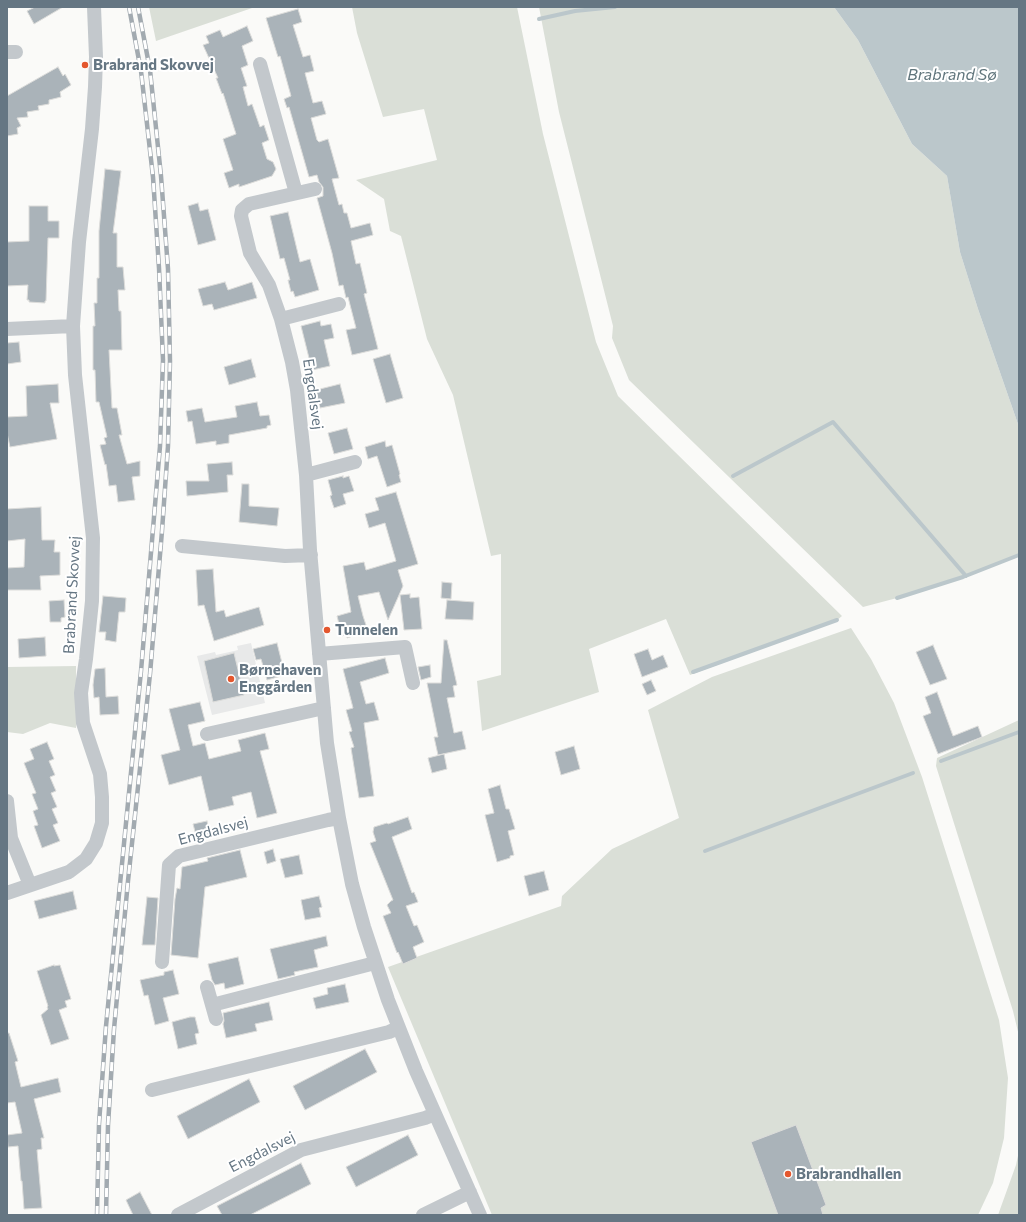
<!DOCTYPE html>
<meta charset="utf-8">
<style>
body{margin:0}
#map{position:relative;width:1026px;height:1222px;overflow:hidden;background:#fafaf8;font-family:Commissioner,sans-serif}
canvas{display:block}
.frame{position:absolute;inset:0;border:8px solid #657683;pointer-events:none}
</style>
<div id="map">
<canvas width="1026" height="1222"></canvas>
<div class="frame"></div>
</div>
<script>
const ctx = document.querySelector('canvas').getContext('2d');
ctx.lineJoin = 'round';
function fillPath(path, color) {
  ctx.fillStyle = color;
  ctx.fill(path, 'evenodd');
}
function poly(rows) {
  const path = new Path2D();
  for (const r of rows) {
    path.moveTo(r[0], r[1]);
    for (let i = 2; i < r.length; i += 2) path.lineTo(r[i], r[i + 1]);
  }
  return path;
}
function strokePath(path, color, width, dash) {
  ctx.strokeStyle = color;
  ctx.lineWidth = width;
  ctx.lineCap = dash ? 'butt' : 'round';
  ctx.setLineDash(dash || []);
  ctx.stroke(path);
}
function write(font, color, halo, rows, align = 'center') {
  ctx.font = font + ' Commissioner,sans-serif';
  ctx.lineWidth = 4;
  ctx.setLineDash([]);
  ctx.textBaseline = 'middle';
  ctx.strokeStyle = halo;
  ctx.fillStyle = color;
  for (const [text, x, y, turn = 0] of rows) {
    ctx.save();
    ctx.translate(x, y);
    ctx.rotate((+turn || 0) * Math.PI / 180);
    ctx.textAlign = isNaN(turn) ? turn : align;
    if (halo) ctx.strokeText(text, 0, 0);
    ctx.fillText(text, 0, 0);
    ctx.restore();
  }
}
fillPath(poly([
 [251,643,265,703,212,715,197,656,215,652,216,655,234,651,238,650,237,646]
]), '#e8e9e9');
fillPath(poly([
 [149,7,255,7,156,41],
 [352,7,517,7,543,134,596,342,618,396,842,616,836,621,690,675,666,619,589,649,599,692,482,731,477,681,501,675,501,554,491,556,453,395,427,339,401,236,390,231,384,199,356,180,437,160,424,109,383,117,357,33],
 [539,7,834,7,858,40,912,144,947,176,960,252,978,309,1019,427,1019,555,963,577,897,598,863,607,629,380,612,338,613,326,559,112],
 [851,628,871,659,894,703,922,777,999,1020,1008,1078,1004,1138,993,1183,978,1215,492,1215,388,967,561,906,562,896,612,849,679,818,648,710,712,677],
 [76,666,76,728,50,723,23,734,7,732,7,667],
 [1019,720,1019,1036,1013,1011,936,766,937,758],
 [1019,1151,1019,1215,998,1215,1016,1165]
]), '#dadfd7');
fillPath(poly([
 [834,7,1019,7,1019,427,978,309,960,252,947,176,912,144,858,40]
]), '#bbc7cb');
strokePath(poly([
 [539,19,575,11,615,7],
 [733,476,833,422,966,576],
 [897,598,963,577,1019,555],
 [693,672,837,620],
 [941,761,1019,732],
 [705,851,913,773]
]), '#bbc7cb', 4);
const building = poly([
 [35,7,63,7,34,24,27,11,35,7],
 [298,9,302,22,293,25,303,57,310,55,314,71,305,73,313,103,322,101,326,114,311,118,317,140,319,142,328,139,339,178,332,179,339,205,342,204,344,213,347,213,351,228,370,223,373,235,351,241,356,264,360,263,367,293,364,294,378,349,352,355,346,330,356,328,348,297,346,298,343,285,339,286,332,253,317,198,323,196,323,187,319,182,317,175,309,177,289,107,287,108,284,99,291,96,280,56,278,57,266,18,298,9],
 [247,26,253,41,242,46,248,65,241,68,247,86,243,87,248,106,252,104,260,127,264,125,269,140,262,143,267,159,273,162,276,169,272,176,239,187,239,184,229,188,224,173,233,170,223,139,236,134,223,93,222,94,216,78,218,78,203,45,209,43,206,36,220,30,223,37,247,26],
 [58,67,63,76,65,74,71,85,60,92,61,97,49,100,49,104,38,106,39,110,27,112,28,117,17,118,21,126,17,128,18,134,7,136,7,96,58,67],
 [105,169,121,171,113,233,117,233,117,267,123,267,125,290,118,290,119,311,121,311,122,350,109,350,112,408,117,408,122,435,119,435,127,464,140,461,140,476,132,477,135,500,118,502,116,485,109,486,106,464,105,465,100,445,106,444,104,438,107,437,99,402,96,402,95,370,93,370,93,326,95,326,94,303,97,303,97,278,99,278,99,231,105,169],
 [198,203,200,211,208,209,216,240,198,245,188,206,198,203],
 [29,206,48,206,48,221,59,221,59,238,48,238,46,301,45,301,45,303,29,302,29,300,27,300,28,285,7,286,7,242,29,241,29,206],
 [288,212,300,262,310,259,319,290,295,297,293,291,291,292,288,280,290,280,284,258,280,259,270,216,288,212],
 [225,282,228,290,252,282,257,298,214,310,212,304,203,306,198,289,225,282],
 [320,321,321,326,331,324,334,338,324,340,330,366,312,370,301,326,320,321],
 [19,342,21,362,7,364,7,343,19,342],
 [390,354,403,398,386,403,373,359,390,354],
 [251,359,256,377,229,385,224,367,251,359],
 [58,384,59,403,50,403,57,439,10,447,7,433,7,417,27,416,26,386,58,384],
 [340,384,345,403,320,408,316,390,340,384],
 [257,402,260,416,269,415,271,425,267,426,267,428,229,435,229,443,216,445,216,441,196,444,192,421,188,422,186,411,202,408,205,422,237,417,235,406,257,402],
 [347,428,353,449,334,454,328,433,347,428],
 [385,441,386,447,392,445,400,474,399,475,401,482,387,487,377,456,368,459,365,447,385,441],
 [232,462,233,475,227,475,228,492,187,496,186,481,209,481,207,464,232,462],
 [343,476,343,478,349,476,354,491,343,494,346,504,334,508,330,496,332,495,328,480,343,476],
 [242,484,249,484,249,506,279,508,277,526,239,522,242,484],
 [396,492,418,564,398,570,403,586,388,620,379,592,358,596,363,616,367,628,359,631,359,634,347,638,347,634,342,636,337,616,351,612,343,566,364,562,366,570,396,561,385,523,369,528,365,514,379,510,375,498,396,492],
 [41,507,42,540,55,540,54,552,60,552,60,575,40,576,41,590,7,590,7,568,24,567,25,539,7,541,7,509,41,507],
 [213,569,216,612,224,610,226,617,259,607,264,625,214,641,204,605,198,606,196,570,213,569],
 [442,582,452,583,451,599,441,598,442,582],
 [410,594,410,598,419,597,422,629,404,630,400,595,410,594],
 [103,596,126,598,125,612,119,612,116,642,105,640,106,632,99,632,103,596],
 [64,600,65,617,61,618,61,622,50,622,49,601,64,600],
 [447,600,474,602,473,620,445,619,447,600],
 [45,637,46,656,19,658,18,639,45,637],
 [444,640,447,640,457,685,453,686,455,697,447,698,454,733,462,731,466,749,438,755,434,737,438,737,427,683,441,683,444,640],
 [277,643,285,675,267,680,261,659,256,660,253,649,277,643],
 [933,645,947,679,930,685,916,652,933,645],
 [648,649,652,660,663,655,668,667,642,677,634,654,648,649],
 [234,653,244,695,213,702,204,661,234,653],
 [385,658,389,673,360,682,366,704,374,702,379,720,364,723,374,796,359,798,351,748,354,747,349,732,352,731,346,710,353,708,343,669,385,658],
 [430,665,431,677,421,680,418,667,430,665],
 [105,668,106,697,118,696,119,714,100,715,99,697,94,698,93,685,95,669,105,668],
 [651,680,656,691,647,695,642,684,651,680],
 [937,692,953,736,978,726,982,737,938,754,923,716,931,713,925,697,937,692],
 [200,702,205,721,188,725,193,746,205,743,209,759,241,751,238,740,265,733,269,749,260,751,277,813,257,818,251,792,232,797,234,805,209,811,201,776,169,785,161,755,180,750,169,709,200,702],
 [47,742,54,759,49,761,55,775,50,777,56,791,51,793,57,807,52,809,58,823,53,825,60,841,42,848,34,826,38,825,33,811,38,809,32,794,36,793,24,763,34,759,30,749,47,742],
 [574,746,580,769,561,775,555,752,574,746],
 [444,754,447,769,432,773,428,758,444,754],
 [500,785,506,809,509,809,515,829,508,831,514,855,510,856,510,858,497,862,485,815,494,813,488,789,500,785],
 [408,817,412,829,392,837,412,893,414,892,418,902,406,906,414,926,417,925,424,942,413,947,417,958,403,964,398,952,397,953,383,916,391,913,387,905,391,901,393,900,370,843,376,841,373,832,374,827,387,823,388,824,408,817],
 [207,821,210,836,197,839,193,824,207,821],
 [273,849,276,861,267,864,264,852,273,849],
 [240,850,247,877,205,887,198,958,171,955,175,899,177,888,180,889,182,867,208,861,207,858,240,850],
 [299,855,303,874,285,878,280,859,299,855],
 [544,871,549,890,529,896,524,876,544,871],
 [73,891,77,909,39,919,34,901,73,891],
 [319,896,322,907,319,908,321,917,305,920,301,900,319,896],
 [147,897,158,898,155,945,142,945,147,897],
 [326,936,328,946,314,950,318,967,294,972,295,975,278,979,270,949,326,936],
 [238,957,244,984,225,989,224,983,215,985,212,980,208,964,238,957],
 [54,965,54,966,60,965,71,999,65,1001,67,1007,59,1010,69,1039,51,1045,41,1015,48,1009,47,1007,48,1006,37,971,54,965],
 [173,970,179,994,163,998,169,1021,155,1025,148,995,144,996,140,980,164,975,164,972,173,970],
 [345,984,349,1002,316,1009,313,998,328,994,327,988,345,984],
 [269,1002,273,1020,255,1024,257,1031,226,1038,223,1024,224,1021,223,1013,269,1002],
 [190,1017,195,1017,199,1033,195,1034,197,1044,178,1049,172,1022,190,1017],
 [7,1033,9,1033,18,1061,15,1062,21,1087,58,1078,61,1092,34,1099,44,1138,41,1138,42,1149,37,1150,42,1208,24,1209,22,1181,21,1181,18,1146,8,1147,7,1135,22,1133,15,1102,7,1103,7,1033],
 [365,1049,377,1072,305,1110,293,1086,365,1049],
 [249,1079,260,1102,188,1139,177,1116,249,1079],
 [796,1125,826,1205,821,1208,823,1215,778,1215,751,1142,796,1125],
 [408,1135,418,1155,356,1187,346,1167,408,1135],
 [301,1163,311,1184,250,1215,222,1215,217,1206,301,1163],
 [140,1192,152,1215,133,1215,126,1200,140,1192]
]);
fillPath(building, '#aab3b9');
strokePath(building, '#dcdcda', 1);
strokePath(poly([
 [7,52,16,52],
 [260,64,296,193],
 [315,189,249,204,242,210,241,216,250,253,269,285,281,319,292,362,297,390,306,475,310,550,327,743,339,818,352,884,364,927,388,1000,416,1071,480,1215],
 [281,319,339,304],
 [7,329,73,326],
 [306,475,355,462],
 [182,546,285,556,311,555],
 [319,654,405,647,413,683],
 [207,734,324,708],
 [7,801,11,838,30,885],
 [7,893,69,872,86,859,96,843,102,823,102,797,100,774,83,723,81,693,86,659,92,601,93,538,75,375,73,326,79,242,92,129,95,87,96,57,94,7],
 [162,962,169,865,179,856,328,820,339,818],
 [207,987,216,1019],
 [212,1005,375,963],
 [152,1090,389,1032,398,1028],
 [178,1215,301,1150,425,1118,435,1114],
 [423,1215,470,1192]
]), '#c3c8cc', 14);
const rail = poly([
 [97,1215,99,1124,106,1026,141,671,160,446,163,360,159,268,153,177,141,71,129,7],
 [106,1215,108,1125,114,1029,128,881,150,674,162,531,168,446,170,361,168,269,161,176,150,70,138,7]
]);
strokePath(rail, '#a2aab0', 4.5);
strokePath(rail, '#fff', 3, [9]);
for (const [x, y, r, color] of [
 [85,65,4,"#e4572e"],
 [327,630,4,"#e4572e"],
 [231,679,4,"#e4572e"],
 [788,1174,4,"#e4572e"]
]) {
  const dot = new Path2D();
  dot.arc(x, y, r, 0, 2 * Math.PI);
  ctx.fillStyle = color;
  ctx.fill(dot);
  strokePath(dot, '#fff', 1.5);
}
write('bold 15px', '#657683', '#fff', [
 ["Brabrand Skovvej",93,65],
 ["Tunnelen",335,630],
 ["Børnehaven",239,670],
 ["Enggården",239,687],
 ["Brabrandhallen",796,1174]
], 'left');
write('15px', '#657683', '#fff', [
 ["Engdalsvej",313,394,82],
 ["Brabrand Skovvej",72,595,-87],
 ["Engdalsvej",213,831,-15],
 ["Engdalsvej",262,1152,-27]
]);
write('italic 16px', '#60757c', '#fff', [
 ["Brabrand Sø",952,75]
]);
</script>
